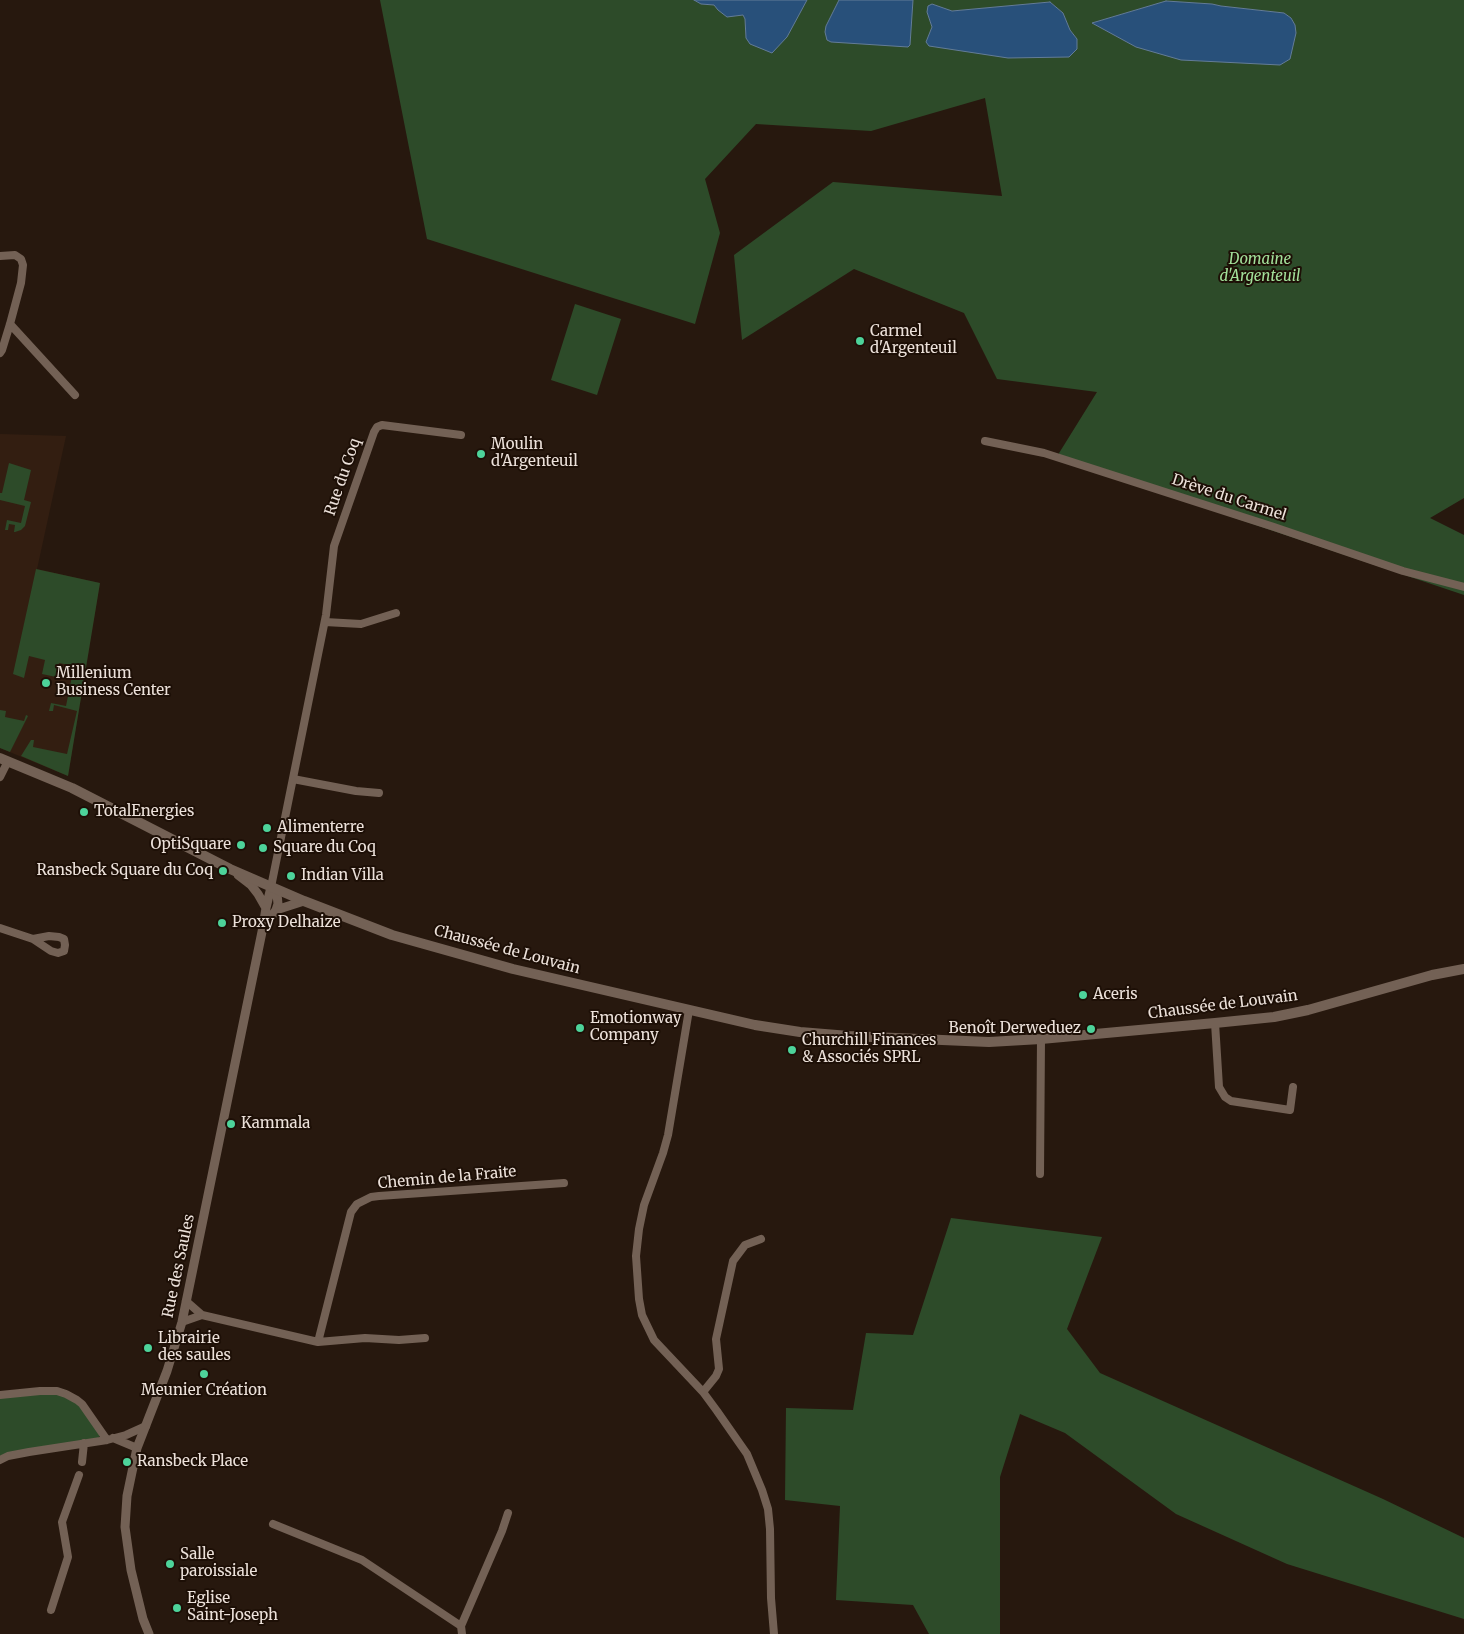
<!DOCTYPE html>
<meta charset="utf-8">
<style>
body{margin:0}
canvas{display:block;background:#27180e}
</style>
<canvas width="1464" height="1634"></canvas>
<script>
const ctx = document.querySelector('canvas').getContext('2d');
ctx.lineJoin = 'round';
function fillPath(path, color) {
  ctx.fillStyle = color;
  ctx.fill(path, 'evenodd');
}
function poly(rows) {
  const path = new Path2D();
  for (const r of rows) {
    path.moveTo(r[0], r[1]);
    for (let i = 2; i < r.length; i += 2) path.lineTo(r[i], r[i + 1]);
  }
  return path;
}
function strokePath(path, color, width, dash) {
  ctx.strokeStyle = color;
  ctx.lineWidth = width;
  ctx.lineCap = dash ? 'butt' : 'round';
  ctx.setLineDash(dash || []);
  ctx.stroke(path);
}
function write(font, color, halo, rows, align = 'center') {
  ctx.font = font + ' Merriweather,serif';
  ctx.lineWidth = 4;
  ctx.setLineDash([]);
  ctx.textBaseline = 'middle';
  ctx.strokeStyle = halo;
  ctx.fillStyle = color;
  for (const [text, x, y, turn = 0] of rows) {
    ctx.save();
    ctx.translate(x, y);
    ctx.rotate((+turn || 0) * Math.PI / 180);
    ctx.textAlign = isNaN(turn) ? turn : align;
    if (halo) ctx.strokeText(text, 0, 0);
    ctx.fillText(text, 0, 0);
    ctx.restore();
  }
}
fillPath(poly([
 [0,434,66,436,37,569,100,583,68,776,0,748]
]), '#331e11');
fillPath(poly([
 [380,0,694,0,701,4,714,5,732,16,743,15,745,19,746,38,798,16,807,0,839,0,826,26,913,1,913,0,1464,0,1464,498,1430,518,1464,535,1464,595,1056,458,1097,392,997,379,964,313,854,269,742,340,734,255,833,182,1002,196,985,98,871,131,756,124,705,179,720,233,695,324,427,239],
 [1166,1,1212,4,1221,6,1284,13,1291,18,1295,25,1136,47,1092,23],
 [1050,2,1063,13,1070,30,1077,39,928,37,932,27,927,12,932,4,952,11],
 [575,304,621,319,597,395,551,380],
 [9,463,31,470,24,500,31,502,25,526,21,530,15,532,14,532,15,525,9,524,8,530,5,530,7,520,21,523,25,506,0,500,0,493,2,493],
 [36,569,100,583,68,776,21,756,31,740,34,740,33,747,67,754,77,711,54,705,53,711,49,711,51,703,66,706,74,666,59,663,56,677,42,674,45,660,29,656,24,678,13,674],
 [0,710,6,711,5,717,24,721,26,715,28,716,10,752,0,748],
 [951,1218,1102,1237,1067,1329,1100,1373,1383,1499,1464,1538,1464,1619,1287,1564,1176,1514,1065,1433,1020,1414,1000,1477,1000,1634,929,1634,913,1605,836,1600,840,1506,785,1500,786,1408,853,1410,866,1333,913,1335],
 [51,1393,60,1394,81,1406,100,1436,98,1438,8,1453,0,1456,0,1398]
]), '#2d4b29');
const water = poly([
 [694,0,807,0,787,37,772,53,750,44,746,38,745,19,743,15,727,17,718,10,714,5,701,4,694,0],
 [839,0,913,0,910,45,908,47,831,42,827,40,825,32,826,26,839,0],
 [1166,1,1212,4,1221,6,1284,13,1291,18,1295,25,1296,33,1290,59,1280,65,1181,60,1136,47,1092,23,1166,1],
 [1050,2,1063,13,1070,30,1077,39,1077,49,1069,57,1008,58,929,46,926,42,932,27,927,12,928,6,932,4,952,11,1050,2]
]);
fillPath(water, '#28507a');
strokePath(water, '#637c97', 1);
strokePath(poly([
 [0,256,15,255,21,259,23,265,21,283,10,324,2,350,0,353],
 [10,324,75,395],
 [985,441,1044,453,1274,527,1403,571,1464,587],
 [325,622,361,624,396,613],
 [0,777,8,761],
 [293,779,356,791,379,793],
 [271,887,326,615,334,546,374,432,377,427,382,425,461,435],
 [0,928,33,939,51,951,58,953,64,951,65,945,64,939,59,937,49,936,33,939],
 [689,1010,668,1135,663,1153,644,1205,639,1229,636,1256,639,1299,642,1315,654,1340,703,1392,717,1411,747,1454,762,1490,768,1509,770,1529,771,1598,774,1634],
 [1215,1023,1219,1087,1225,1097,1231,1101,1290,1110,1293,1087],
 [1040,1174,1041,1039],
 [186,1301,202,1315],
 [182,1322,202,1315,318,1342,365,1338,399,1340,425,1338],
 [318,1342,351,1212,357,1204,371,1197,379,1196,564,1183],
 [703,1392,716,1376,719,1369,716,1339,733,1261,745,1245,761,1239],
 [0,1395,40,1391,57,1391,66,1394,77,1400,82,1404,107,1440],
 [113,1438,137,1448],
 [0,1460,8,1456,29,1452,107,1440,126,1435,146,1426],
 [82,1462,84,1443],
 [273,1524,362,1560,461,1626],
 [51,1610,68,1557,62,1522,79,1475],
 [462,1634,461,1626,502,1531,508,1513]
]), '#736155', 8);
strokePath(poly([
 [238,875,251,885,258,894,266,908],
 [276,910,304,901],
 [265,926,276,910,278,904,277,894,271,887],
 [149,1634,143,1619,131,1570,125,1527,127,1496,137,1448,167,1371,182,1322,263,927,266,908,271,887]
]), '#736155', 9);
strokePath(poly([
 [0,758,72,788,230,869,304,901,392,935,513,969,755,1025,800,1032,849,1036,989,1042,1041,1039,1215,1023,1274,1017,1308,1010,1432,975,1464,969]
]), '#736155', 10);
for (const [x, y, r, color] of [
 [860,341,5,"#4dd39a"],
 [481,454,5,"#4dd39a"],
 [46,683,5,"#4dd39a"],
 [84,812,5,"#4dd39a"],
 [267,828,5,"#4dd39a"],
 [241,845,5,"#4dd39a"],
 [263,848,5,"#4dd39a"],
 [223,871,5,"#4dd39a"],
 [291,876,5,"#4dd39a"],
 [222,923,5,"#4dd39a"],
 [1083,995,5,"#4dd39a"],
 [580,1028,5,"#4dd39a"],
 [1091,1029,5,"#4dd39a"],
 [792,1050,5,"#4dd39a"],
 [231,1124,5,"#4dd39a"],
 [148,1348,5,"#4dd39a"],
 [204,1374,5,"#4dd39a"],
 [127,1462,5,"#4dd39a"],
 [170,1564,5,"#4dd39a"],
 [177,1608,5,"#4dd39a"]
]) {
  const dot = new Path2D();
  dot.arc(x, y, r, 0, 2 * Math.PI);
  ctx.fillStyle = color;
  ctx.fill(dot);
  strokePath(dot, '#1d0f06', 2);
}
write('italic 15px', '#a2e09a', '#1d0f06', [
 ["Domaine",1260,260],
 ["d'Argenteuil",1260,277]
]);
write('15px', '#ece1da', '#1d0f06', [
 ["Carmel",870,332],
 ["d'Argenteuil",870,349],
 ["Moulin",491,445],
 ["d'Argenteuil",491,462],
 ["Millenium",56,674],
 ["Business Center",56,691],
 ["TotalEnergies",94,812],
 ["Alimenterre",277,828],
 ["OptiSquare",231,845,"right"],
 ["Square du Coq",273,848],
 ["Ransbeck Square du Coq",213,871,"right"],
 ["Indian Villa",301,876],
 ["Proxy Delhaize",232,923],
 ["Aceris",1093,995],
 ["Emotionway",590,1019],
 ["Company",590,1036],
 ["Benoît Derweduez",1081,1029,"right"],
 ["Churchill Finances",802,1041],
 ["& Associés SPRL",802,1058],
 ["Kammala",241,1124],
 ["Librairie",158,1339],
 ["des saules",158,1356],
 ["Meunier Création",204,1391,"center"],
 ["Ransbeck Place",137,1462],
 ["Salle",180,1555],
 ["paroissiale",180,1572],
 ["Eglise",187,1599],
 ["Saint-Joseph",187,1616]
], 'left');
write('15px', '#ece1da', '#1d0f06', [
 ["Rue du Coq",343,477,-71],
 ["Drève du Carmel",1229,498,18],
 ["Chaussée de Louvain",507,950,15],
 ["Chaussée de Louvain",1223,1005,-7],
 ["Chemin de la Fraite",447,1178,-5],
 ["Rue des Saules",179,1266,-78]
]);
</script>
